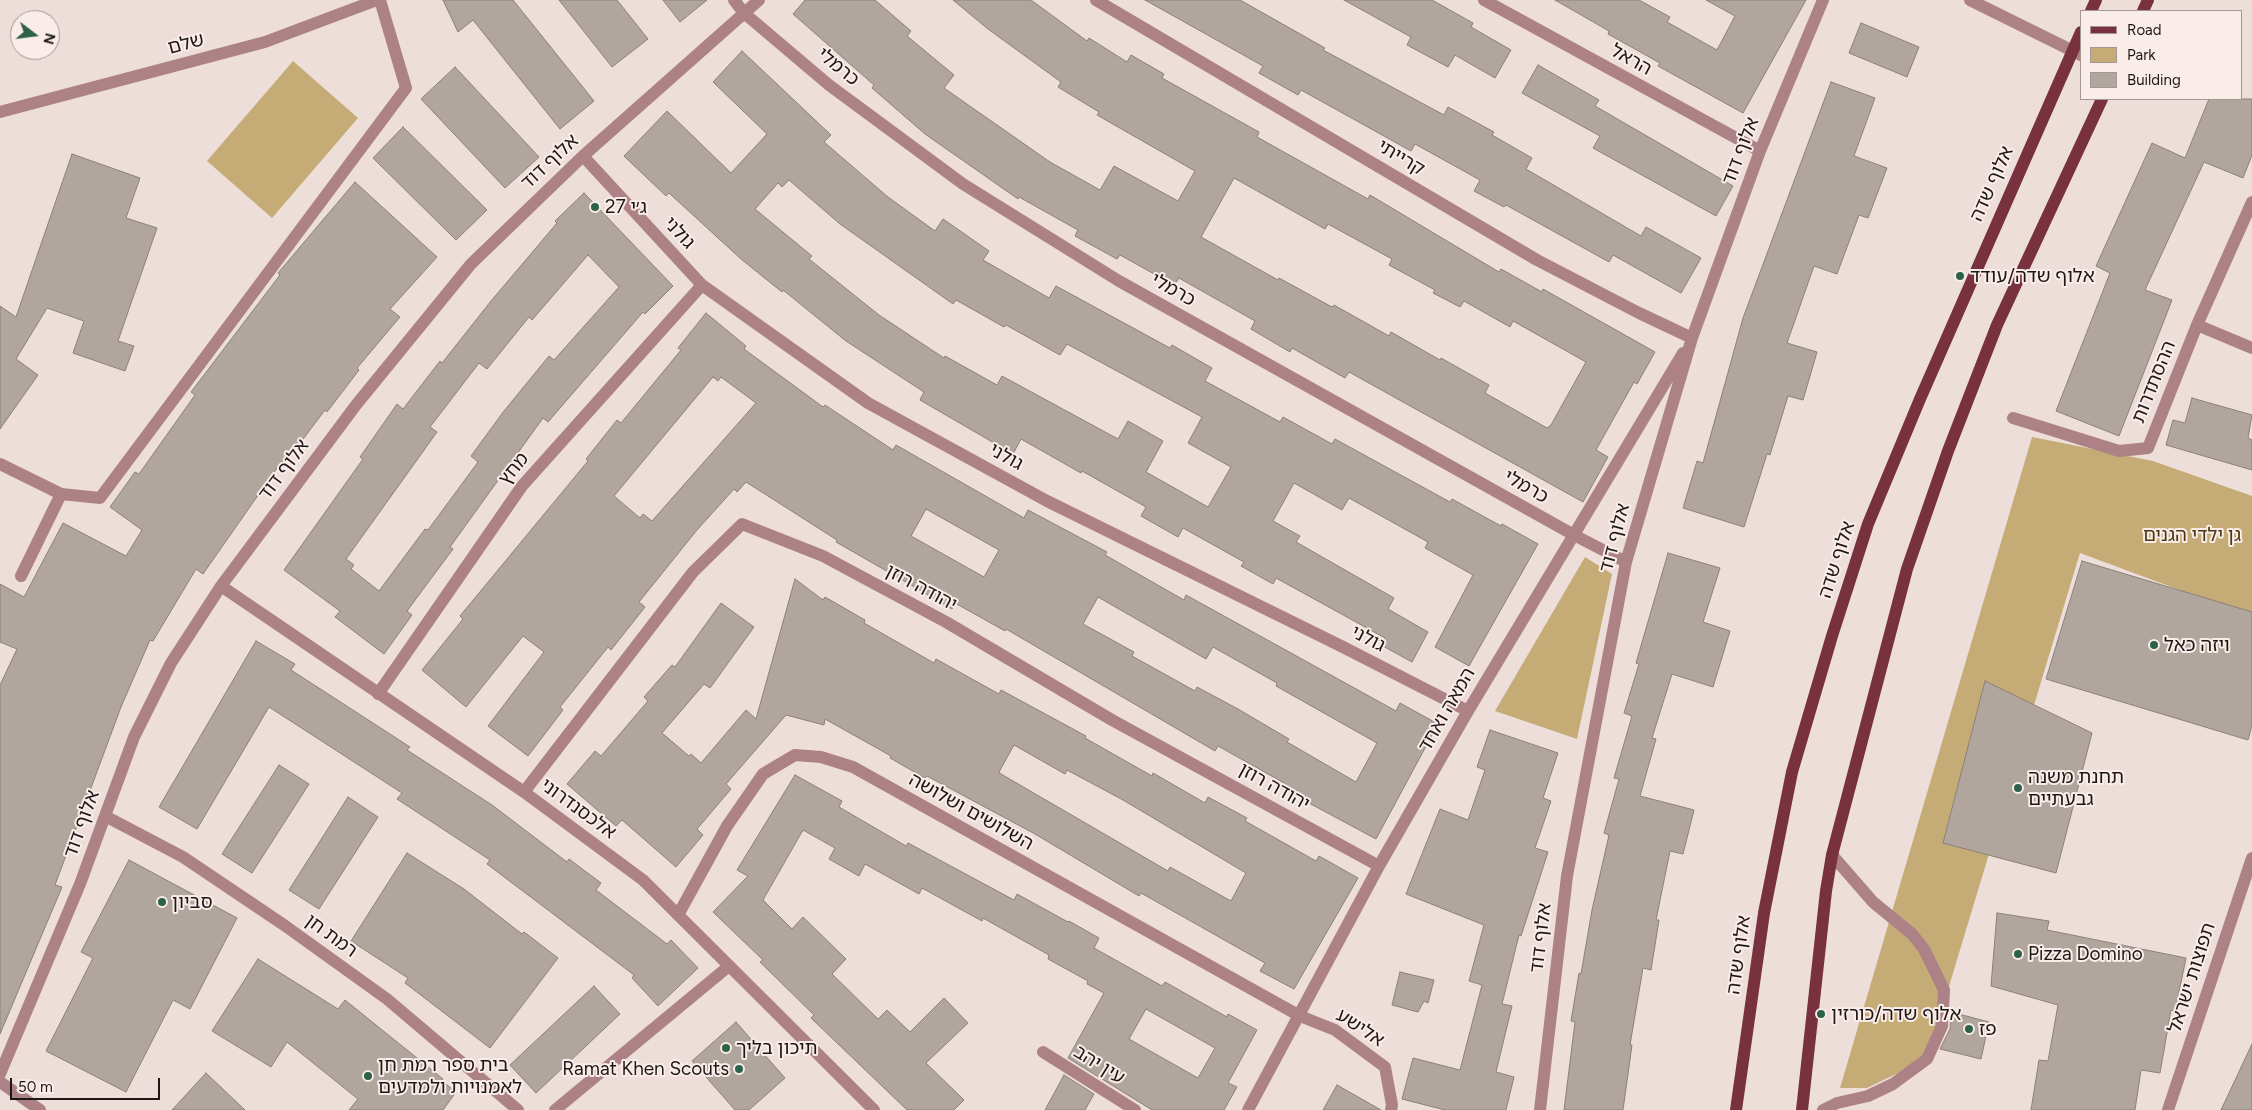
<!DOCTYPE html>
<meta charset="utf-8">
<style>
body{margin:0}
#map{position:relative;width:2252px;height:1110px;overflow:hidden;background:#eddeda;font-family:Figtree,sans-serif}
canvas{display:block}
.legend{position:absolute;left:2080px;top:10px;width:162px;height:90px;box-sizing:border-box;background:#faece8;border:1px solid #a29794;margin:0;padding:6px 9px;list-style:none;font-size:15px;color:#1d1817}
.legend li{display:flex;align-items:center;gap:10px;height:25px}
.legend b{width:25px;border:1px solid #a29794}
.north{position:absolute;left:10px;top:10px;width:50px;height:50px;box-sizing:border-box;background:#faece8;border:1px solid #a29794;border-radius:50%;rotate:105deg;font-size:14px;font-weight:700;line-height:20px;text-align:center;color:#1d1817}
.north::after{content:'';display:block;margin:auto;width:18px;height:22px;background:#2c6249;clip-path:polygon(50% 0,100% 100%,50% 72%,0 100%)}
.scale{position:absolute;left:10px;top:1078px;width:150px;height:22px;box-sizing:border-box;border:2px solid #1d1817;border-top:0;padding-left:6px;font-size:15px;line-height:18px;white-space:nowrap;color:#1d1817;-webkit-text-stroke:4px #faece8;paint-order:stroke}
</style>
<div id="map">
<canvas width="2252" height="1110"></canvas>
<ul class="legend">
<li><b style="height:6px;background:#78313e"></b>Road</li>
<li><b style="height:14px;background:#c5ac76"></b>Park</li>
<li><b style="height:14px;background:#b0a69e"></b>Building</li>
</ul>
<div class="north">N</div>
<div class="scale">50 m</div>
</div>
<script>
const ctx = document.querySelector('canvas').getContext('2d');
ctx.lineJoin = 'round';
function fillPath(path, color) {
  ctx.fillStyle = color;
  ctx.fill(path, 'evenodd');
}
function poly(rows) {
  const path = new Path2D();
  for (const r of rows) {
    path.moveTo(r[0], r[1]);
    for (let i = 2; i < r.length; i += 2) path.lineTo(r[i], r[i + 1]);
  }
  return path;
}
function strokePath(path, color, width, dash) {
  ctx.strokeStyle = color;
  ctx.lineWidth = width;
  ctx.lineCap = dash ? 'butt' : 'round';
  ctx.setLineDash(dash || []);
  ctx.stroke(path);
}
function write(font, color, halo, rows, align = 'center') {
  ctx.font = font + ' Figtree,"Noto Sans Hebrew",sans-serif';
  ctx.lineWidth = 4;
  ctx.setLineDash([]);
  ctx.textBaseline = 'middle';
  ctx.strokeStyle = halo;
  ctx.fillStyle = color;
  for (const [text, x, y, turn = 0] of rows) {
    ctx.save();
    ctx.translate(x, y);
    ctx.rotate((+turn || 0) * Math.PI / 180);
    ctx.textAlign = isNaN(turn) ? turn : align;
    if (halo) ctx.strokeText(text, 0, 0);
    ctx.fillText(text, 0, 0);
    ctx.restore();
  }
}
fillPath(poly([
 [293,61,358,118,272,218,207,161],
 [2032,437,2153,461,2252,496,2252,617,2080,553,1927,1059,1867,1088,1840,1088],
 [1585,557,1612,574,1577,739,1495,711]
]), '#c5ac76');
const building = poly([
 [443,0,513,0,594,101,560,129,473,20,458,32,443,0],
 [559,0,617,0,648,39,612,67,559,0],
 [663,0,707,0,680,22,663,0],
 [805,0,875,0,911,31,907,36,954,75,944,88,1050,162,1100,190,1114,166,1178,201,1195,171,1097,115,1099,112,1058,87,1061,82,988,29,953,0,1031,0,1087,41,1089,38,1127,62,1131,55,1164,74,1162,78,1259,132,1257,137,1368,199,1370,195,1499,272,1501,269,1542,292,1543,289,1655,352,1637,384,1634,382,1596,450,1608,457,1583,502,1349,372,1345,378,1292,348,1290,352,1251,329,1255,321,1179,278,1174,285,1120,255,1117,259,1075,236,1078,230,1019,197,1018,199,925,134,872,88,874,85,793,14,805,0],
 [1234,178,1325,229,1328,224,1392,259,1389,265,1435,290,1433,293,1460,307,1464,301,1510,327,1513,321,1586,362,1551,425,1547,428,1485,393,1489,385,1441,358,1440,360,1391,332,1389,336,1334,305,1332,307,1279,278,1278,280,1201,237,1234,178],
 [1145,0,1240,0,1325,48,1323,50,1444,115,1448,107,1494,132,1492,135,1532,158,1526,169,1641,236,1646,227,1701,258,1681,293,1613,255,1609,262,1506,205,1504,207,1474,191,1480,180,1415,144,1411,151,1301,90,1298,95,1259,73,1263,66,1145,0],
 [1344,0,1432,0,1473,23,1471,27,1511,50,1495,78,1455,55,1448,67,1407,45,1411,37,1344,0],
 [1555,0,1639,0,1670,17,1667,22,1717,50,1735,16,1706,0,1806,0,1743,113,1658,66,1660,63,1608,34,1609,31,1555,0],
 [1861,23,1919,47,1907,77,1849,53,1861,23],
 [742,51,831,135,824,142,888,197,935,231,943,219,989,251,983,260,1049,298,1056,286,1170,348,1172,345,1212,368,1205,381,1280,422,1283,417,1332,444,1335,439,1450,502,1452,499,1501,526,1502,524,1538,544,1469,666,1435,647,1473,575,1425,548,1428,542,1349,498,1342,510,1294,483,1273,521,1300,536,1296,542,1394,598,1388,609,1428,632,1412,662,1381,645,1385,638,1276,578,1273,584,1241,566,1244,562,1183,528,1178,537,1141,516,1146,507,1082,471,1081,473,1021,439,1013,454,920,400,924,392,846,341,783,290,782,292,741,259,669,193,666,196,624,156,667,111,731,173,767,134,713,82,742,51],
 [789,180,840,224,953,304,956,300,1004,327,1006,325,1060,355,1067,344,1202,417,1188,443,1231,467,1208,507,1146,472,1163,441,1128,421,1118,439,1002,376,997,385,945,356,944,358,879,315,809,259,812,256,755,209,778,183,782,187,789,180],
 [1538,65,1599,100,1595,106,1733,186,1716,216,1593,148,1600,136,1522,93,1538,65],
 [455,67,539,157,505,188,421,99,455,67],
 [1831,82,1875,98,1854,156,1887,168,1868,218,1859,215,1837,274,1814,266,1787,343,1817,352,1803,400,1788,396,1770,455,1767,454,1744,527,1683,508,1697,461,1703,463,1743,318,1831,82],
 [2209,99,2252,99,2252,155,2243,178,2204,162,2145,290,2172,300,2119,436,2056,411,2110,273,2096,266,2152,143,2185,158,2209,99],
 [403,127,487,210,456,240,373,158,403,127],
 [72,154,140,178,126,218,157,228,118,341,134,346,125,371,73,353,84,321,47,308,16,359,38,375,0,429,0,306,16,317,72,154],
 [355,182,437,257,390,309,400,317,357,368,359,370,327,412,325,410,285,463,282,461,203,574,196,569,153,641,150,640,121,707,55,885,62,887,0,1034,0,685,17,649,0,642,0,584,24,597,63,523,126,556,142,530,110,507,135,472,139,474,195,395,191,392,280,275,278,273,355,182],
 [584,193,673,286,645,314,643,312,548,422,543,418,450,547,453,549,407,611,412,615,384,654,335,617,340,611,284,570,363,459,360,457,397,404,403,409,440,361,442,363,491,301,557,223,555,221,584,193],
 [588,255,619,287,554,360,549,356,504,411,471,456,478,462,428,530,425,529,379,591,351,569,354,565,346,559,437,432,430,427,479,363,487,369,529,317,532,320,588,255],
 [706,313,746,346,744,349,823,407,825,405,893,450,896,445,1024,518,1028,510,1107,552,1105,555,1184,600,1186,595,1396,711,1400,703,1438,724,1376,839,1281,788,1284,783,1218,746,1215,751,1006,629,1005,631,955,603,952,609,911,585,836,542,837,540,746,482,737,492,734,489,697,530,639,602,645,607,611,650,608,647,560,707,563,710,528,756,488,726,544,652,523,636,466,707,422,670,463,619,460,616,588,461,586,459,617,420,621,423,681,350,678,348,706,313],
 [713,377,718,381,721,377,756,403,652,521,643,514,640,518,614,496,713,377],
 [926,509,999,550,984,577,911,536,926,509],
 [1098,597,1206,659,1213,647,1277,683,1276,686,1377,743,1356,782,1287,742,1289,739,1238,709,1197,687,1195,691,1132,656,1134,652,1083,624,1098,597],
 [2192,398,2252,415,2248,438,2252,440,2252,470,2166,445,2173,420,2185,423,2192,398],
 [1668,553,1720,568,1703,622,1730,631,1713,687,1672,674,1652,738,1656,739,1640,796,1694,810,1683,854,1670,851,1656,920,1659,920,1651,970,1643,968,1630,1045,1632,1045,1623,1110,1564,1110,1575,1022,1571,1021,1579,973,1581,974,1592,910,1609,835,1604,833,1619,779,1614,778,1632,716,1624,713,1639,664,1636,663,1668,553],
 [2082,561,2252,612,2252,725,2248,740,2046,679,2082,561],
 [795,579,823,600,825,597,865,620,864,623,934,663,936,659,999,694,1001,690,1086,736,1085,738,1152,776,1153,773,1205,803,1208,797,1247,818,1245,821,1316,861,1319,856,1358,878,1294,989,1260,971,1265,963,1141,893,1139,896,1035,834,927,776,925,778,890,758,891,756,825,719,824,725,786,715,726,784,731,789,697,829,703,835,676,867,622,820,616,826,567,784,595,751,601,756,648,701,644,697,672,665,675,667,721,603,754,627,710,688,704,684,662,733,689,756,691,754,701,763,746,710,756,719,795,579],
 [1014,745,1065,774,1067,770,1123,800,1246,873,1231,901,1170,867,1168,871,1001,774,999,772,1014,745],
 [256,641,295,664,291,670,410,747,407,750,492,805,567,862,569,859,601,883,596,890,667,944,671,940,698,968,658,1006,632,978,634,975,487,864,490,860,397,799,402,793,269,707,197,829,159,807,256,641],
 [1985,681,2092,733,2056,873,1943,843,1985,681],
 [1490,730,1558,753,1543,798,1551,801,1535,848,1548,852,1521,936,1519,935,1502,1004,1512,1006,1496,1072,1514,1077,1506,1110,1445,1110,1402,1099,1413,1058,1460,1070,1482,985,1469,981,1484,925,1406,894,1440,809,1468,820,1485,770,1477,767,1490,730],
 [279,765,309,784,252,873,222,854,279,765],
 [795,775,842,801,839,807,906,846,908,843,1014,900,1017,894,1068,922,1069,921,1099,938,1094,948,1162,986,1165,982,1227,1017,1228,1014,1257,1030,1228,1083,1237,1087,1224,1110,1152,1110,1068,1058,1104,993,1087,984,1088,981,1048,959,1049,955,983,918,982,921,922,888,919,894,865,864,859,876,829,859,835,848,803,830,763,900,792,929,803,917,846,959,832,974,878,1019,887,1010,910,1032,944,998,968,1023,926,1063,964,1100,954,1110,907,1110,811,1018,814,1015,760,962,763,960,713,912,748,876,737,870,795,775],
 [1146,1009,1215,1048,1198,1078,1129,1039,1146,1009],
 [348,797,378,817,319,909,289,890,348,797],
 [407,853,464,889,522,934,524,932,558,958,490,1048,405,983,408,978,351,941,407,853],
 [129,860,237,918,190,1009,173,1000,126,1092,46,1051,93,958,81,952,129,860],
 [1997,913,2049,921,2047,930,2186,958,2175,1011,2171,1010,2160,1073,2141,1070,2135,1110,2031,1110,2039,1060,2048,1061,2058,1005,1991,986,1997,913],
 [258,959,338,1009,345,1000,443,1079,442,1081,456,1092,443,1110,349,1110,358,1099,287,1042,271,1067,212,1031,258,959],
 [1400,972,1434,980,1428,1003,1424,1001,1418,1012,1392,1005,1400,972],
 [594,986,620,1014,536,1093,510,1065,594,986],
 [1951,1012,1989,1022,1981,1059,1940,1049,1950,1029,1951,1012],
 [736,1022,785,1078,749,1110,735,1110,692,1061,736,1022],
 [2252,1044,2252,1110,2221,1110,2252,1044],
 [206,1073,245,1110,172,1110,206,1073],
 [1064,1075,1094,1094,1085,1110,1045,1110,1064,1075],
 [1337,1085,1381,1110,1323,1110,1337,1085]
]);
fillPath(building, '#b0a69e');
strokePath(building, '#8a8179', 1);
strokePath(poly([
 [734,0,744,13,829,85,963,184,1119,281,1574,535,1626,562],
 [1096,0,1537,260,1639,313,1692,338],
 [1484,0,1760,151],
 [1970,0,2081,55],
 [0,112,265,42,377,0],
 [583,156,702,285,868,403,1047,501,1343,647,1468,711],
 [2197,325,2252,348],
 [2013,418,2119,451,2148,448,2197,325,2252,202],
 [0,464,61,494],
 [21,576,61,494,100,498,406,88,380,0],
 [221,586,524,792,643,880,874,1110],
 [378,694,522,486,702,285],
 [524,792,693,572,742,524,823,556,946,622,1112,720,1379,866],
 [105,816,183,857,284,925,387,999,518,1110],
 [678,915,727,826,763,774,795,755,821,757,853,767,1300,1016,1335,1030,1385,1067,1392,1105,1391,1110],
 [1043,1052,1135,1110],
 [0,1074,80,884,134,737,171,663,221,586,356,405,471,264,583,156,759,0],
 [0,1082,40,1110],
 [555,1110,729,966],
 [1248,1110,1379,866,1468,711,1683,353],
 [1540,1110,1567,876,1626,562,1692,338,1760,151,1823,0],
 [1823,1110,1837,1103,1868,1096,1893,1084,1927,1059,1942,1026,1944,990,1924,949,1912,934,1873,902,1832,855],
 [2168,1110,2252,858]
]), '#ad8287', 12);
strokePath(poly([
 [2091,11,2096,0],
 [2143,11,2148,0],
 [1736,1110,1764,913,1792,772,1832,636,1868,524,1920,399,2081,32],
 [1802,1110,1826,891,1832,855,1907,569,1948,451,1997,325,2102,99]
]), '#78313e', 12);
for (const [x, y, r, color] of [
 [595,207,5,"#2c6249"],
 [1960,276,5,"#2c6249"],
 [2154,645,5,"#2c6249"],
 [2018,788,5,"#2c6249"],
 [162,902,5,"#2c6249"],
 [2018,954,5,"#2c6249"],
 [1821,1014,5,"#2c6249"],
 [1969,1029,5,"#2c6249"],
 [726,1048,5,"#2c6249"],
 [739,1069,5,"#2c6249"],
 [368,1076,5,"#2c6249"]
]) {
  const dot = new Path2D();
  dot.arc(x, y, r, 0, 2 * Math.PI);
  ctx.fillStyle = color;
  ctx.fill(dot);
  strokePath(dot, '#faece8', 2);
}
write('19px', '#1d1817', '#faece8', [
 ["שלם",186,44,-15],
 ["הראל",1631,60,29],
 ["כרמלי",838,67,39],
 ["אלוף דוד",1741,151,-69],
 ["קרייתי",1401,158,31],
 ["אלוף דוד",550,162,-43],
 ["אלוף שדה",1992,184,-66],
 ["גולני",679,233,47],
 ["כרמלי",1173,290,29],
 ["ההסתדרות",2154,382,-68],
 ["גולני",1006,457,29],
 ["מחץ",514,469,-51],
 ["אלוף דוד",284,470,-53],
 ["כרמלי",1526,487,29],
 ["אלוף דוד",1615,538,-75],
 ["אלוף שדה",1837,560,-72],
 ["יהודה רוזן",921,588,28],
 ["גולני",1368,639,27],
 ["המאה ואחד",1447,710,-60],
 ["יהודה רוזן",1274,787,29],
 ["אלכסנדרוני",578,809,36],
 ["השלושים ושלושה",971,812,29],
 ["אלוף דוד",82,824,-70],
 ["רמת חן",331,936,36],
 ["אלוף דוד",1541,938,-83],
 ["אלוף שדה",1739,955,-82],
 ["תפוצות ישראל",2192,978,-72],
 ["אלישע",1360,1028,33],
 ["עין יהב",1099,1065,32]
]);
write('19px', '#1d1817', '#faece8', [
 ["ג׳י 27",605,207],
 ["אלוף שדה/עודד",1970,276],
 ["ויזה כאל",2164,645],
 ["תחנת משנה",2028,777],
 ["גבעתיים",2028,799],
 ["סביון",172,902],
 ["Pizza Domino",2028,954],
 ["אלוף שדה/כורזין",1831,1014],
 ["פז",1979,1029],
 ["תיכון בליך",736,1048],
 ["בית ספר רמת חן",378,1065],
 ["לאמנויות ולמדעים",378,1087],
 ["Ramat Khen Scouts",729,1069,"right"]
], 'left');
write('19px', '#4a3a13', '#faece8', [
 ["גן ילדי הגנים",2192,535]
]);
</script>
